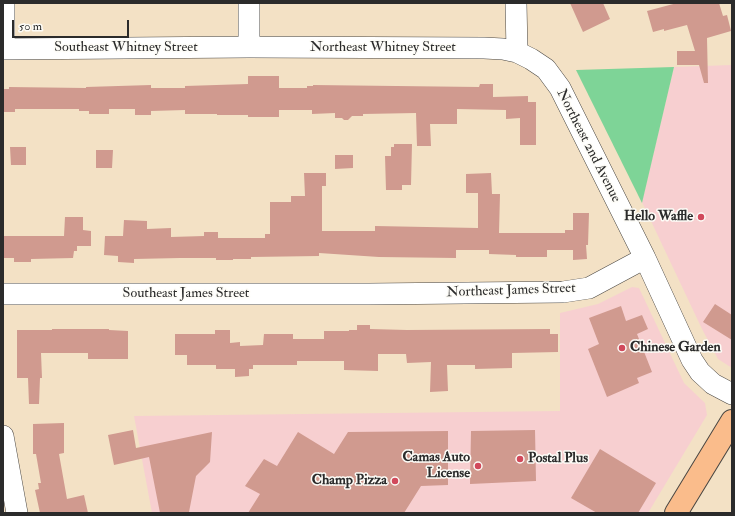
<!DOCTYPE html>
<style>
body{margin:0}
#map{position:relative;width:735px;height:516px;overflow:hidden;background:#f3e1c5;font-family:"IM FELL Double Pica",serif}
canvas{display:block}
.frame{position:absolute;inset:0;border:4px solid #2b2b2b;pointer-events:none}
.scale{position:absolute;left:12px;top:20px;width:117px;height:18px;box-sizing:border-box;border:2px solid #2b2b2b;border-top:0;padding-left:5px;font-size:12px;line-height:14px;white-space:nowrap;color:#2b2b2b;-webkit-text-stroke:3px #fdfcf7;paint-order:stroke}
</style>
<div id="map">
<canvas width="735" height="516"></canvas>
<div class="frame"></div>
<div class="scale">50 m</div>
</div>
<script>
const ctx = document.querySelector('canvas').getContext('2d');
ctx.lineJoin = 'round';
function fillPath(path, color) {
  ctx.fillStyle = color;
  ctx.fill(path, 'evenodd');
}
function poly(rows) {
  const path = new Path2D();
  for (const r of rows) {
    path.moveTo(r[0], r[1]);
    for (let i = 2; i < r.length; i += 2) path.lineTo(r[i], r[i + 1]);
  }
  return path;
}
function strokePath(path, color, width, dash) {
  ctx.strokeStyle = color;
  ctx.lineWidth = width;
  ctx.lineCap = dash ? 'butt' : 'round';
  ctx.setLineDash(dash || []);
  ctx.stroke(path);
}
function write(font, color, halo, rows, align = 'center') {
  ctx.font = font + ' "IM FELL Double Pica",serif';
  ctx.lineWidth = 3;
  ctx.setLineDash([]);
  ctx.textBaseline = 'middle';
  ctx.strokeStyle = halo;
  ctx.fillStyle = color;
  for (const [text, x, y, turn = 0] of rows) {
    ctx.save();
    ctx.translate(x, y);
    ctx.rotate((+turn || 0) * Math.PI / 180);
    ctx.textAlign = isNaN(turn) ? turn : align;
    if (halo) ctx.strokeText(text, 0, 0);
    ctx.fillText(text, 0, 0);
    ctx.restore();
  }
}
fillPath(poly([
 [732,65,732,368,718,359,702,329,642,202,674,67],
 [632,287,639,288,684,383,705,403,707,415,648,513,152,513,134,416,560,411,560,313,598,304]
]), '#f7cfd0');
fillPath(poly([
 [674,67,642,203,576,70]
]), '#7ed497');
fillPath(poly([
 [570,3,603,3,610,19,583,32],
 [677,3,719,3,723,16,727,15,731,31,707,38,708,83,704,83,699,65,677,65,677,51,695,51,687,25,664,31,664,29,653,32,647,11],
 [248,76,279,76,279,88,307,88,307,86,313,86,313,85,479,87,480,84,493,84,493,97,528,96,528,102,536,102,536,145,520,145,520,118,506,119,506,110,457,109,457,124,430,124,431,146,417,146,416,113,363,114,363,116,352,116,348,120,344,120,342,118,335,118,335,113,312,114,312,110,279,110,279,117,248,117,248,115,217,115,217,114,185,114,185,110,151,111,151,115,135,115,135,109,109,109,109,114,89,114,89,111,79,111,79,109,15,109,15,112,3,112,3,89,9,89,9,87,86,88,86,87,151,85,151,88,185,88,185,86,248,84],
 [394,144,412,144,411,185,402,185,402,190,386,190,385,156,391,156,391,147,394,147],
 [10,147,26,147,26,165,11,165],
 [96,150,113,150,112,168,96,168],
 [335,155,353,155,353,168,335,169],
 [304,173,326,173,326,186,322,186,322,231,375,231,375,226,478,228,478,193,466,193,466,174,491,173,492,194,500,194,499,233,565,233,565,230,573,230,573,213,589,213,588,245,586,245,587,259,573,260,573,250,547,250,547,257,516,257,516,255,489,254,489,250,456,250,456,258,379,257,319,253,319,256,251,257,251,259,233,259,233,260,216,260,216,258,180,258,134,259,134,263,118,262,118,256,104,255,105,236,123,236,124,220,147,221,147,229,171,228,171,237,204,236,204,232,218,232,218,238,265,238,265,234,270,234,270,202,291,202,291,196,305,196],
 [65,217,83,217,83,230,91,231,91,246,77,246,77,251,74,251,73,258,31,259,31,262,14,262,14,258,3,258,3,236,64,236],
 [715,304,732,315,732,340,703,322],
 [621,306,626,321,642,315,648,329,637,334,652,372,637,378,639,383,607,397,588,349,599,344,589,318],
 [357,325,370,325,370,329,407,330,550,329,550,334,558,334,558,352,512,353,512,368,475,369,475,365,447,365,448,391,430,392,431,362,407,363,406,354,378,354,378,371,344,370,344,361,297,361,297,365,253,365,253,369,249,369,249,376,235,377,235,369,216,369,216,365,187,365,187,355,175,355,175,334,215,334,215,330,230,330,230,343,240,342,240,346,263,345,264,334,293,334,293,339,324,339,324,331,349,331,349,330,357,330],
 [52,329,109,329,109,330,128,331,128,359,88,359,88,353,41,353,42,378,40,378,39,404,29,404,28,378,17,378,17,330,52,330],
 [64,423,64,453,59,454,67,499,84,495,88,513,40,513,35,490,39,489,38,483,41,483,36,454,33,454,33,424],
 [133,430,136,448,212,432,210,462,196,476,189,512,160,513,149,457,114,465,108,435],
 [535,430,536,481,470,484,471,431],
 [448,431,448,485,421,486,404,513,248,513,260,494,245,486,264,459,277,466,298,432,334,454,348,432],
 [600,449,656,483,638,513,597,513,571,498]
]), '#d09a8f');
const minor = poly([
 [249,3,249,47],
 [516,3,517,52],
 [3,49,249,47,484,48,503,49,517,52,531,59,546,69,560,88,645,258,692,360,700,372,713,384,732,394],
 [4,49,4,3],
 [3,294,369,294,563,292,589,288,645,258],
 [3,436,17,513]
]);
const major = poly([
 [676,513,732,421]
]);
strokePath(minor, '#494642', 22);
strokePath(major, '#494642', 24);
strokePath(minor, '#fff', 21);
strokePath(major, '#fabc8b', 22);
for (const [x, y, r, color] of [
 [701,217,4,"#d1495b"],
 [622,348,4,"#d1495b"],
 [520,459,4,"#d1495b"],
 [478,466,4,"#d1495b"],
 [395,481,4,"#d1495b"]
]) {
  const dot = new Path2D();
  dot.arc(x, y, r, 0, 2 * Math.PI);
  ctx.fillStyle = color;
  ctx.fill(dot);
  strokePath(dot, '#fdfcf7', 1.5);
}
write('14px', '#2b2b2b', '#fdfcf7', [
 ["Southeast Whitney Street",126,48],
 ["Northeast Whitney Street",383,48],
 ["Northeast 2nd Avenue",588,146,63],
 ["Northeast James Street",511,291,-2],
 ["Southeast James Street",186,294]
]);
write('bold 14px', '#2b2b2b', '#fdfcf7', [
 ["Hello Waffle",693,217],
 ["Chinese Garden",630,348,"left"],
 ["Camas Auto",470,458],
 ["License",470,474],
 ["Postal Plus",528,459,"left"],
 ["Champ Pizza",387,481]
], 'right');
</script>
